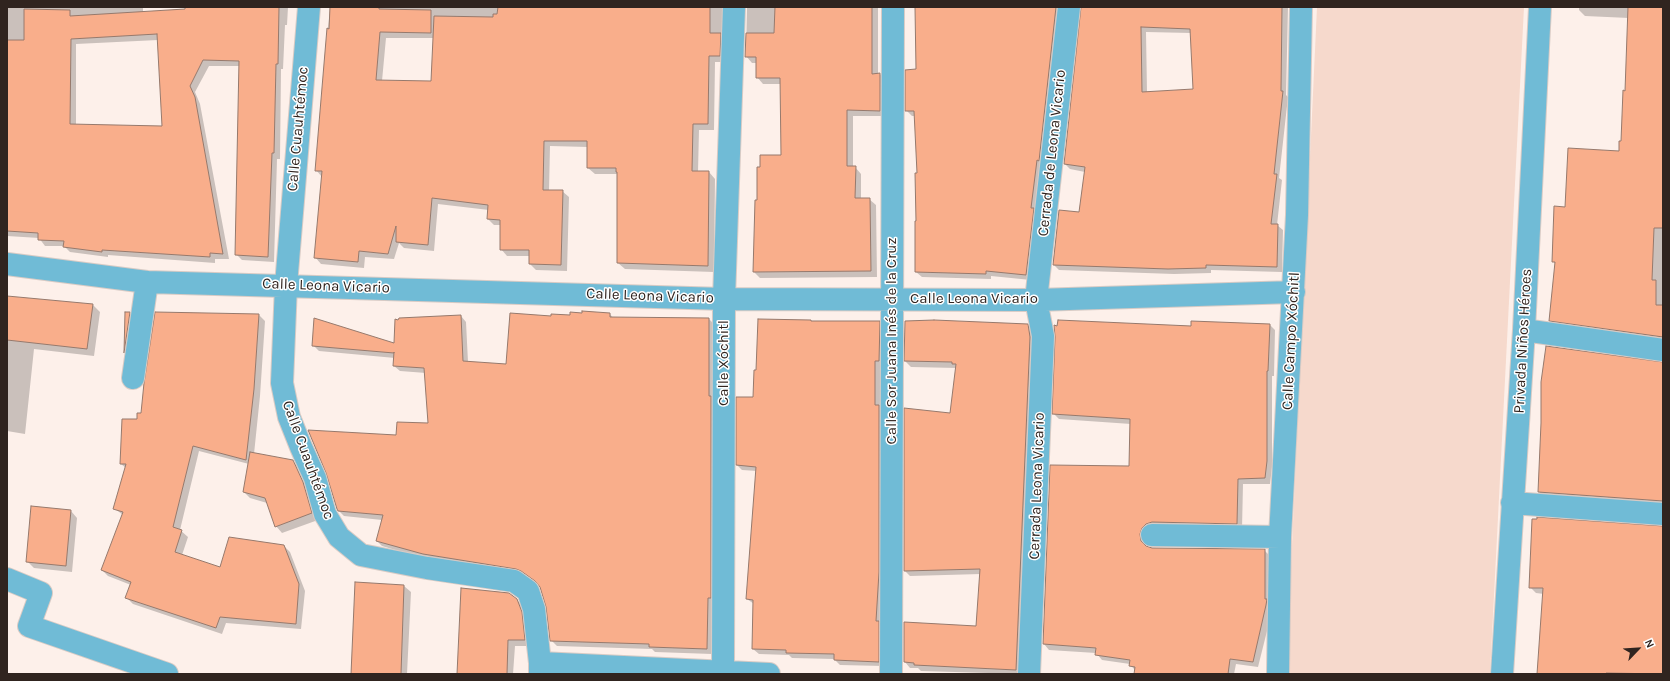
<!DOCTYPE html>
<meta charset="utf-8">
<style>
body{margin:0}
#map{position:relative;width:1670px;height:681px;overflow:hidden;background:#fdf0ea;font-family:Karla,sans-serif}
canvas{display:block}
.frame{position:absolute;inset:0;border:8px solid #30241f;pointer-events:none}
.north{position:absolute;left:1618px;top:629px;width:40px;height:40px;-webkit-text-stroke:3px #fff;paint-order:stroke;rotate:65deg;font-size:11px;font-weight:700;line-height:16px;text-align:center;color:#30241f}
.north::after{content:'';display:block;margin:auto;width:14px;height:18px;background:#30241f;clip-path:polygon(50% 0,100% 100%,50% 72%,0 100%)}
</style>
<div id="map">
<canvas width="1670" height="681"></canvas>
<div class="frame"></div>
<div class="north">N</div>
</div>
<script>
const ctx = document.querySelector('canvas').getContext('2d');
ctx.lineJoin = 'round';
function fillPath(path, color) {
  ctx.fillStyle = color;
  ctx.fill(path, 'evenodd');
}
function poly(rows) {
  const path = new Path2D();
  for (const r of rows) {
    path.moveTo(r[0], r[1]);
    for (let i = 2; i < r.length; i += 2) path.lineTo(r[i], r[i + 1]);
  }
  return path;
}
function strokePath(path, color, width, dash) {
  ctx.strokeStyle = color;
  ctx.lineWidth = width;
  ctx.lineCap = dash ? 'butt' : 'round';
  ctx.setLineDash(dash || []);
  ctx.stroke(path);
}
function write(font, color, halo, rows, align = 'center') {
  ctx.font = font + ' Karla,sans-serif';
  ctx.lineWidth = 3;
  ctx.setLineDash([]);
  ctx.textBaseline = 'middle';
  ctx.strokeStyle = halo;
  ctx.fillStyle = color;
  for (const [text, x, y, turn = 0] of rows) {
    ctx.save();
    ctx.translate(x, y);
    ctx.rotate((+turn || 0) * Math.PI / 180);
    ctx.textAlign = isNaN(turn) ? turn : align;
    if (halo) ctx.strokeText(text, 0, 0);
    ctx.fillText(text, 0, 0);
    ctx.restore();
  }
}
fillPath(poly([
 [1317,7,1524,7,1490,674,1286,674]
]), '#f6d9cc');
fillPath(poly([
 [7,7,143,7,143,13,186,10,186,7,288,7,287,25,285,25,283,69,281,69,280,159,277,159,274,262,242,260,236,254,240,66,209,66,195,92,200,104,229,259,215,259,215,263,108,255,108,257,70,252,64,246,45,246,39,238,7,236],
 [158,40,163,127,76,125,76,44],
 [330,7,730,7,726,62,715,62,714,130,699,130,698,172,709,172,715,179,714,272,625,269,618,263,618,174,595,174,588,168,588,147,550,146,549,191,562,191,569,197,567,271,536,270,530,264,530,256,507,256,501,249,501,225,494,225,488,219,489,210,438,204,434,251,404,248,399,243,394,259,365,257,364,268,321,264,315,257,322,177,316,170],
 [386,38,434,38,432,82,382,81],
 [747,7,878,7,878,74,880,74,886,80,886,116,853,116,853,167,855,167,861,174,861,199,869,199,876,205,877,277,760,278,754,272,758,201,782,156,781,84,763,84,757,77,757,63,752,63,746,56],
 [916,7,1063,7,1031,280,991,276,991,279,922,277,916,272,918,174,915,116,912,116,906,110,917,70],
 [1082,7,1288,7,1286,95,1288,97,1279,178,1282,180,1277,225,1283,230,1282,272,1211,270,1211,273,1174,274,1059,270,1054,265,1080,213,1085,172,1070,169,1065,164],
 [1146,32,1191,33,1194,90,1147,92],
 [1579,7,1663,7,1663,342,1556,327,1550,321,1556,264,1553,261,1620,152,1622,142,1626,92,1629,18,1585,16,1579,10],
 [7,298,93,305,100,312,94,356,34,349,25,434,7,431],
 [126,313,130,313,139,323,134,361,125,352],
 [156,313,259,315,265,321,260,396,254,454,293,461,299,468,309,490,318,520,282,533,276,526,267,503,250,498,244,492,249,464,199,451,180,530,188,537,182,555,221,568,284,546,290,552,305,591,301,629,226,623,222,634,133,604,127,598,131,585,108,576,102,570,123,515,114,508,126,468,121,464,138,420,142,414],
 [610,314,613,318,709,319,714,324,712,654,655,652,652,649,557,646,551,640,547,607,541,587,528,576,429,560,382,546,377,541,382,520,344,516,339,511,429,424,426,373,400,371,394,366,395,358,319,351,313,345,395,344,461,316,466,322,468,362,507,365,552,317],
 [812,322,879,322,885,327,884,366,880,366,880,408,884,412,883,666,840,665,834,659,792,658,789,655,759,654,753,649,754,604,747,599,757,471,742,470,737,465,754,398],
 [1028,325,1033,331,1021,674,921,671,918,668,910,668,905,662,976,627,981,574,910,576,905,571,951,414,957,368,911,367,905,361],
 [1270,325,1275,330,1274,376,1272,376,1272,467,1270,484,1243,484,1242,529,1145,540,1146,547,1152,548,1264,550,1270,556,1272,611,1258,667,1236,664,1234,674,1138,674,1130,664,1102,660,1096,653,1049,650,1044,644,1130,467,1131,424,1059,419,1053,413,1192,327],
 [1663,363,1663,507,1545,498,1539,492],
 [71,511,77,518,72,572,34,568,27,561],
 [1663,527,1663,674,1538,674,1544,594,1536,593,1530,587],
 [356,583,404,586,411,592,407,674,351,674],
 [517,600,524,607,531,646,515,646,513,674,458,674]
]), '#0003');
const building = poly([
 [185,7,279,7,278,64,276,64,274,153,272,153,268,257,235,255,239,61,203,60,190,86,195,97,223,254,210,253,210,257,102,250,102,252,63,247,64,241,38,240,38,233,7,231,7,40,24,40,24,9,70,10,70,16,185,9,185,7],
 [157,34,162,126,70,124,71,39,157,34],
 [330,7,379,7,379,9,431,10,431,33,380,32,376,80,431,81,434,16,493,17,493,14,497,14,498,7,710,7,710,33,721,33,720,56,709,56,708,124,693,124,692,171,709,171,708,266,617,263,617,172,616,172,616,168,587,168,587,141,544,141,543,190,563,190,561,265,529,264,529,250,500,250,500,220,487,219,488,205,432,198,428,245,396,242,396,226,388,254,359,251,358,262,314,258,322,171,315,171,327,28,329,29,330,7],
 [775,7,872,7,872,74,880,73,880,111,847,110,847,166,856,166,855,198,870,198,871,271,753,272,755,200,757,200,757,167,760,167,760,155,781,155,780,78,756,78,756,57,745,57,746,33,774,33,775,7],
 [915,7,1056,7,1039,161,1037,160,1031,208,1034,208,1026,275,986,271,986,274,915,272,915,221,916,221,915,173,917,173,914,111,905,111,905,70,916,69,915,7],
 [1081,7,1282,7,1281,91,1283,91,1274,174,1277,174,1271,224,1278,224,1277,267,1206,265,1206,268,1168,269,1053,265,1059,210,1079,212,1085,167,1064,164,1081,7],
 [1141,27,1190,29,1193,89,1142,92,1141,27],
 [1628,7,1663,7,1663,228,1654,228,1652,280,1656,280,1656,305,1663,305,1663,337,1549,321,1555,262,1552,262,1554,206,1565,207,1568,148,1619,151,1619,141,1621,141,1623,90,1625,91,1628,7],
 [7,296,93,304,87,349,7,340,7,296],
 [582,311,610,313,610,317,709,318,709,396,711,396,711,598,708,598,707,649,649,647,649,644,550,641,546,607,540,587,535,581,521,571,516,569,423,554,376,541,383,515,338,511,337,509,326,473,308,430,396,435,397,422,428,423,424,368,393,366,394,352,394,353,312,346,314,318,394,343,395,319,398,320,399,318,461,315,463,361,506,364,510,313,551,316,551,314,570,315,570,312,582,313,582,311],
 [125,312,130,312,124,353,125,312],
 [155,312,259,314,254,389,246,460,193,446,173,527,182,530,175,552,220,567,229,537,284,545,299,584,296,624,220,617,216,628,125,598,131,582,101,570,123,512,113,509,126,464,120,464,122,419,137,419,137,413,141,413,144,383,155,312],
 [758,319,811,320,811,321,880,321,879,361,875,361,875,405,879,405,879,572,876,621,879,621,879,662,834,660,834,654,786,653,786,650,752,649,753,600,746,599,756,467,736,465,736,397,753,397,754,370,756,370,758,319],
 [934,320,1028,324,1030,337,1016,670,914,665,914,663,904,662,904,622,976,626,980,569,904,571,904,408,950,413,956,364,952,364,952,362,904,361,905,321,934,320],
 [1058,320,1191,326,1191,321,1270,324,1268,371,1267,371,1267,461,1265,478,1238,479,1237,524,1152,522,1146,524,1142,528,1140,534,1141,541,1146,546,1152,548,1265,549,1265,599,1267,599,1266,605,1253,662,1230,659,1228,674,1134,674,1135,667,1129,666,1130,660,1095,655,1096,648,1043,644,1050,465,1129,466,1130,419,1052,414,1055,337,1054,325,1057,326,1058,320],
 [1546,346,1663,362,1663,501,1538,492,1541,423,1541,382,1546,346],
 [250,452,293,460,303,482,312,513,275,527,265,498,243,492,250,452],
 [31,506,71,510,66,566,26,562,31,506],
 [1537,517,1663,526,1663,674,1606,673,1606,674,1537,674,1543,588,1529,588,1532,519,1537,519,1537,517],
 [355,582,404,585,401,674,351,674,355,582],
 [461,588,509,593,517,599,522,612,525,640,508,640,507,674,457,674,461,588]
]);
fillPath(building, '#f9ae8b');
strokePath(building, '#96796c', 1);
const street = poly([
 [309,7,286,285,282,383,289,417,301,447,315,478,325,514,339,537,361,555,427,568,514,581,528,591,534,609,540,663,540,674],
 [7,264,147,282,724,299,1036,300,1294,292],
 [1524,330,1663,350],
 [133,378,147,282],
 [1512,503,1663,514],
 [1152,535,1280,537],
 [7,579,41,593,29,626,167,674],
 [540,663,769,674],
 [723,671,724,299,734,7],
 [891,674,893,7],
 [1029,674,1043,336,1036,300,1069,7],
 [1278,674,1280,537,1297,215,1301,7],
 [1502,674,1524,330,1540,7]
]);
strokePath(street, '#d8cbc5', 24);
strokePath(street, '#70bbd6', 22);
write('15px', '#30241f', '#fff', [
 ["Calle Cuauhtémoc",298,129,-85],
 ["Cerrada de Leona Vicario",1052,153,-84],
 ["Calle Leona Vicario",326,286,2],
 ["Calle Leona Vicario",650,296,2],
 ["Calle Leona Vicario",974,299],
 ["Calle Sor Juana Inés de la Cruz",892,341,-90],
 ["Calle Campo Xóchitl",1291,341,-87],
 ["Privada Niños Héroes",1523,341,-87],
 ["Calle Xóchitl",724,363,-90],
 ["Calle Cuauhtémoc",308,460,70],
 ["Cerrada Leona Vicario",1037,486,-88]
]);
</script>
